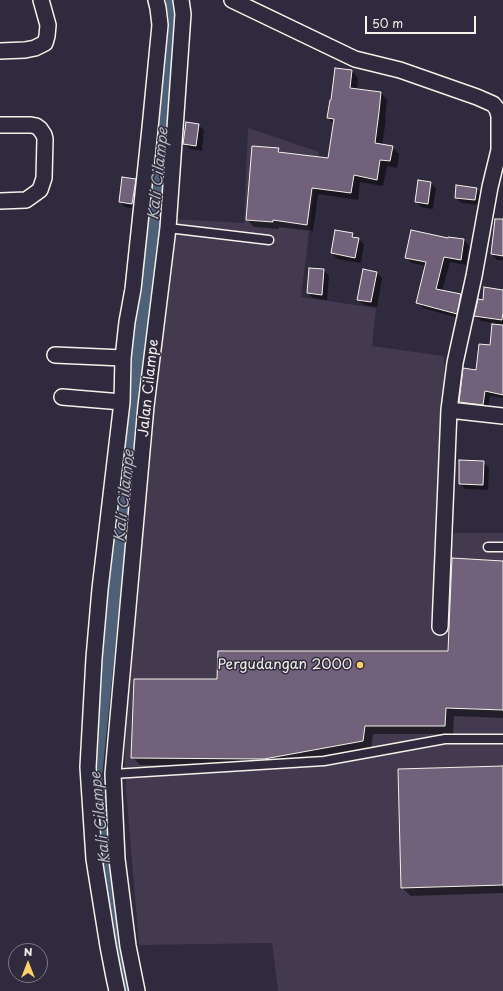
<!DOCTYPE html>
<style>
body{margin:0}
#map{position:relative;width:503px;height:991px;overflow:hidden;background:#2f2a3d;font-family:"Playpen Sans",sans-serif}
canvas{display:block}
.north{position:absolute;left:8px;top:943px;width:40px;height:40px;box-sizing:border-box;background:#2f2a3d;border:1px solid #7e7a81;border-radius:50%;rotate:0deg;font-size:11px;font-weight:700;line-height:16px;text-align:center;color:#f4f1e8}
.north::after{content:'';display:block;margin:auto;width:14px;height:18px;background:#ffd166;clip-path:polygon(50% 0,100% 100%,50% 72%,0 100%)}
.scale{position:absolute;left:365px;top:16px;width:111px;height:18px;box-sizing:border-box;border:2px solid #f4f1e8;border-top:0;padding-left:5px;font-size:12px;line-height:14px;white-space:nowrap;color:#f4f1e8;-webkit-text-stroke:3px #2f2a3d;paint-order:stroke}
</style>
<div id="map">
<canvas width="503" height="991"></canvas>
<div class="north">N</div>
<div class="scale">50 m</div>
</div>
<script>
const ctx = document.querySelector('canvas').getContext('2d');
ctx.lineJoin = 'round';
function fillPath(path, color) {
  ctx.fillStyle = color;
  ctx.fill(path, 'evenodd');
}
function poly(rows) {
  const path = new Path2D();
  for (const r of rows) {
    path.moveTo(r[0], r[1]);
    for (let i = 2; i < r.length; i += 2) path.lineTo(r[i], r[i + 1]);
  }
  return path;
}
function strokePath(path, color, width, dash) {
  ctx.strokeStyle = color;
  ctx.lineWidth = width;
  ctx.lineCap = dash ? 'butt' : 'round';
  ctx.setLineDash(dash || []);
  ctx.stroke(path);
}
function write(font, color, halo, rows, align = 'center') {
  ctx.font = font + ' "Playpen Sans",sans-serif';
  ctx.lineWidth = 3;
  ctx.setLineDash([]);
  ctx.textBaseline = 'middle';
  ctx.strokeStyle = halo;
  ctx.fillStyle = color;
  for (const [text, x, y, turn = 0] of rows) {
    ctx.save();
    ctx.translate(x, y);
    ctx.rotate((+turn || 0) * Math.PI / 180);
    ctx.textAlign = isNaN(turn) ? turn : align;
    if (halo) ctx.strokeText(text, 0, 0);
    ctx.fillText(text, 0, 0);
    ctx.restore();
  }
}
fillPath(poly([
 [248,128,319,152,301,297,376,308,372,346,444,356,447,533,503,533,503,991,278,991,272,943,139,945,126,790,125,755,129,622,174,219,244,223]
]), '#433a50');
fillPath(poly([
 [352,71,358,78,357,90,381,93,387,100,385,119,386,119,382,145,392,147,399,154,397,168,387,166,383,186,360,182,358,200,318,194,313,231,279,227,279,229,254,227,247,220,278,149,282,153,328,160,334,124,328,118],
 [198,125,204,130,202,151,190,149,184,144],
 [135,180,141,185,137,209,125,207,120,201],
 [430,183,436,188,433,209,421,207,416,202],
 [476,189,482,194,480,205,461,203,456,197],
 [352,234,364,244,361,263,337,259,332,253],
 [449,238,464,240,469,246,466,265,450,262,442,291,460,295,466,301,462,319,423,308,417,302,426,266,412,263,406,258,449,239],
 [503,240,503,260,497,260,492,254],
 [324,270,329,276,327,300,313,298,308,293],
 [377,273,382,278,377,307,364,305,358,299],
 [503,291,503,398,490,396,488,410,465,407,460,402,490,346,493,323,481,321,476,316,484,301],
 [483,462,489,468,488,490,465,489,460,484],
 [503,562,503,718,454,716,453,734,373,734,371,749,273,766,140,765,132,757,218,680,449,652],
 [503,767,503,893,411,896,402,888]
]), '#0007');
strokePath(poly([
 [126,991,115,943,94,776,128,444,143,325,173,46,174,0]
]), '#4f6079', 16);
const building = poly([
 [335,68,352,70,350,88,381,92,379,112,375,143,393,146,390,161,380,160,377,180,354,175,351,193,312,188,307,225,273,220,273,222,246,220,252,146,279,148,278,152,328,158,334,119,327,118,330,100,331,100,335,68],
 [186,122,199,124,196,146,183,144,186,122],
 [122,177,136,179,132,204,119,202,122,177],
 [418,180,431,182,428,204,415,202,418,180],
 [456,185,477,188,475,200,455,198,456,185],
 [495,219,503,219,503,256,491,254,495,219],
 [335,230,353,233,352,237,359,238,355,258,331,253,335,230],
 [411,230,448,238,448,237,464,239,461,260,444,257,436,289,461,294,457,314,416,303,426,262,405,258,411,230],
 [309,268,324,269,322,295,307,293,309,268],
 [363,269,377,272,371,302,357,300,363,269],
 [484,287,503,290,503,312,502,320,474,316,478,299,483,300,484,287],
 [492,324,503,325,503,395,485,391,483,405,459,402,463,368,476,370,479,344,490,345,492,324],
 [459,460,484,461,483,485,459,484,459,460],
 [452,558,503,561,503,710,446,708,445,726,365,726,363,741,264,759,131,758,134,679,217,679,218,651,448,651,452,558],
 [503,766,503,885,401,888,398,769,503,766]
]);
fillPath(building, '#72617b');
strokePath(building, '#f4f1e8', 1);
const service = poly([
 [168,228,269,240],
 [488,547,503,547],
 [113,774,324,761,445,739,503,739]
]);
const minor = poly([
 [232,0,355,59,400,70,477,97,493,104,497,109,499,116,499,150,490,187,474,276,455,363,449,410,440,627],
 [0,51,25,50,35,48,45,43,47,36,48,25,41,0],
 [0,125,31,125,36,126,40,129,44,135,45,139,44,178,40,190,26,200,0,201],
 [55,355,123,358],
 [62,397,122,402],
 [449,410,503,416],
 [117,991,114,977,108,946,94,859,88,767,94,658,100,589,122,402,123,358,127,322,133,289,150,128,160,25,158,8,156,0],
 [137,991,128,946,117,859,113,774,146,406,168,228,183,14,181,0]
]);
strokePath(service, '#f4f1e8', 11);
strokePath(minor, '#f4f1e8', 18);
strokePath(service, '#2f2a3d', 8);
strokePath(minor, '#2f2a3d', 15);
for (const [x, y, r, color] of [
 [360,665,4,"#ffd166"]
]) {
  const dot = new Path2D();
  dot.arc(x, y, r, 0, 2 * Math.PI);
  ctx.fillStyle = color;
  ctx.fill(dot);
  strokePath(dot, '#2f2a3d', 1.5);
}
write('14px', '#f4f1e8', '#2f2a3d', [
 ["Jalan Cilampe",149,388,-84]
]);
write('14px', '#f4f1e8', '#2f2a3d', [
 ["Pergudangan 2000",352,665]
], 'right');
write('italic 15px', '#b2b7bc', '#2f2a3d', [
 ["Kali Cilampe",159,174,-84],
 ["Kali Cilampe",125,496,-84],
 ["Kali Cilampe",101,818,-96]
]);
</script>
